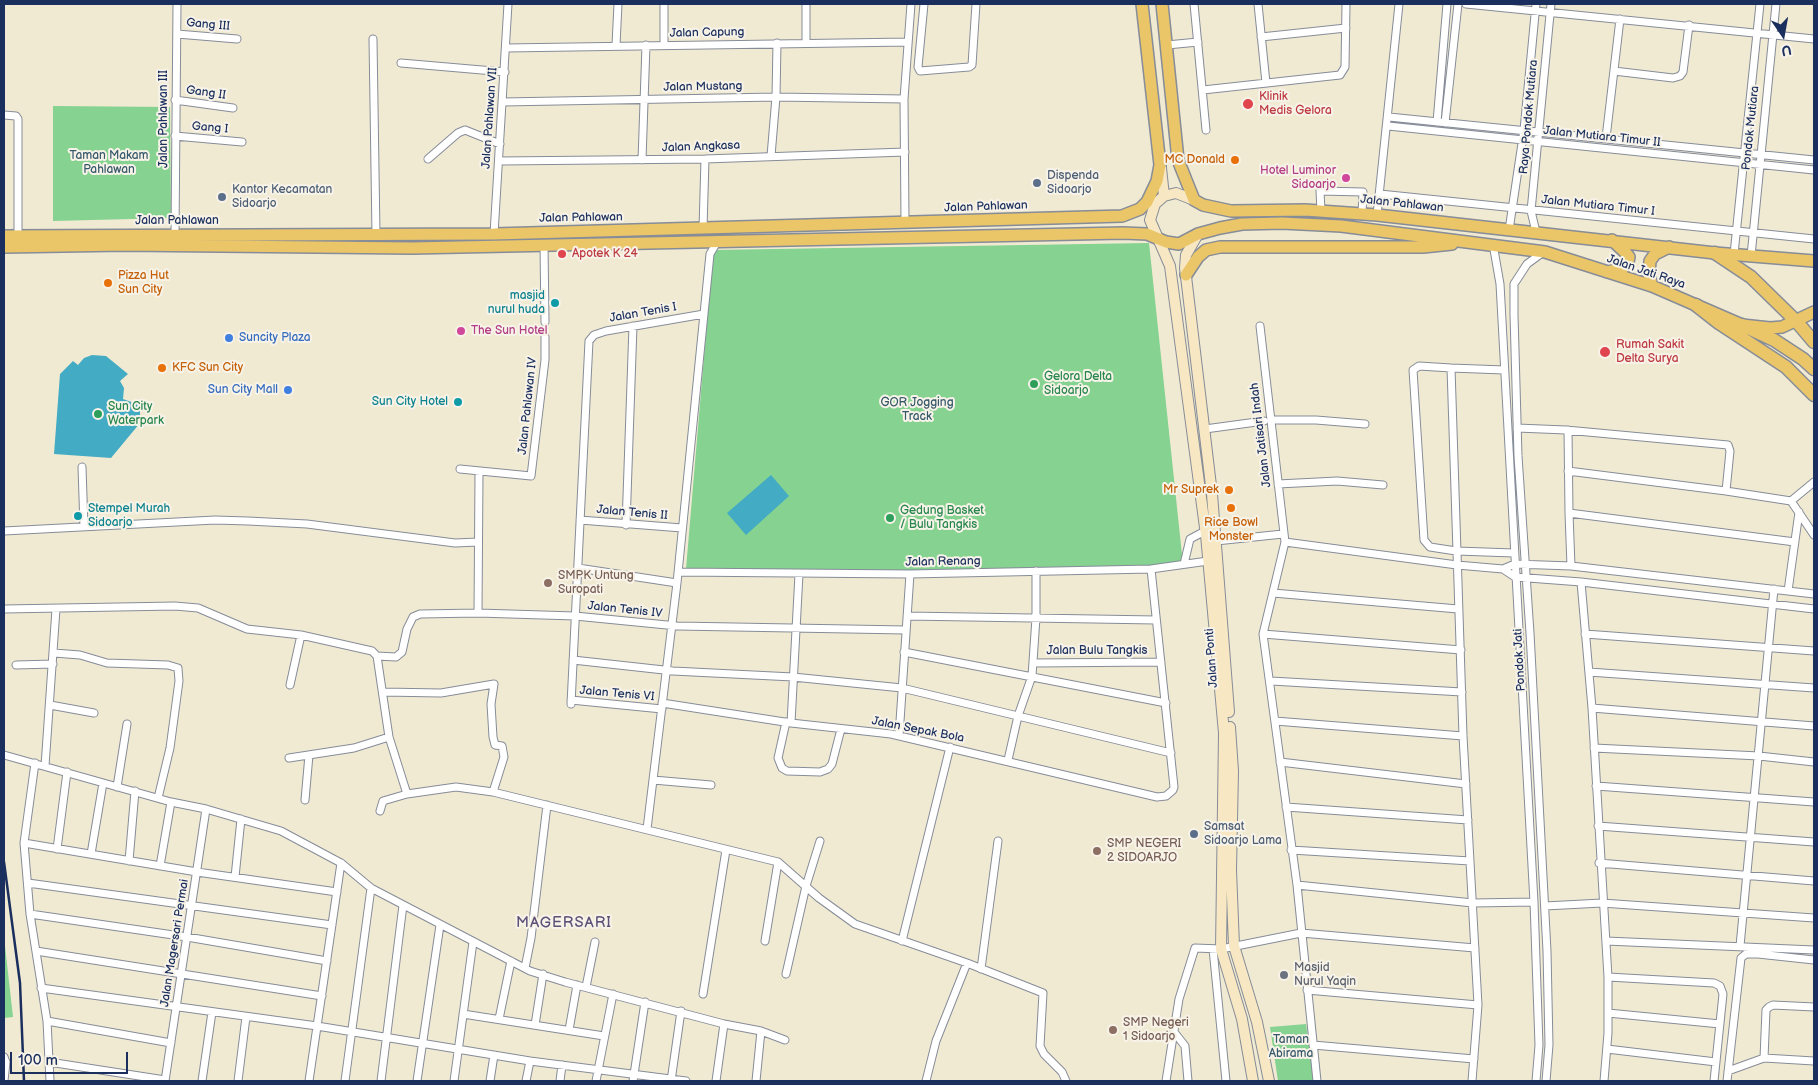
<!DOCTYPE html>
<style>
body{margin:0}
#map{position:relative;width:1818px;height:1085px;overflow:hidden;background:#f1ead3;font-family:"Balsamiq Sans",sans-serif}
canvas{display:block}
.frame{position:absolute;inset:0;border:5px solid #1b2f5e;pointer-events:none}
.north{position:absolute;left:1758px;top:10px;width:50px;height:50px;-webkit-text-stroke:4px #f7f3e8;paint-order:stroke;rotate:168deg;font-size:14px;font-weight:700;line-height:20px;text-align:center;color:#1b2f5e}
.north::after{content:'';display:block;margin:auto;width:18px;height:22px;background:#1b2f5e;clip-path:polygon(50% 0,100% 100%,50% 72%,0 100%)}
.scale{position:absolute;left:10px;top:1052px;width:118px;height:22px;box-sizing:border-box;border:2px solid #1b2f5e;border-top:0;padding-left:6px;font-size:15px;line-height:18px;white-space:nowrap;color:#1b2f5e;-webkit-text-stroke:4px #f7f3e8;paint-order:stroke}
</style>
<div id="map">
<canvas width="1818" height="1085"></canvas>
<div class="frame"></div>
<div class="north">U</div>
<div class="scale">100 m</div>
</div>
<script>
const ctx = document.querySelector('canvas').getContext('2d');
ctx.lineJoin = 'round';
function fillPath(path, color) {
  ctx.fillStyle = color;
  ctx.fill(path, 'evenodd');
}
function poly(rows) {
  const path = new Path2D();
  for (const r of rows) {
    path.moveTo(r[0], r[1]);
    for (let i = 2; i < r.length; i += 2) path.lineTo(r[i], r[i + 1]);
  }
  return path;
}
function strokePath(path, color, width, dash) {
  ctx.strokeStyle = color;
  ctx.lineWidth = width;
  ctx.lineCap = dash ? 'butt' : 'round';
  ctx.setLineDash(dash || []);
  ctx.stroke(path);
}
function write(font, color, halo, rows, align = 'center') {
  ctx.font = font + ' "Balsamiq Sans",sans-serif';
  ctx.lineWidth = 4;
  ctx.setLineDash([]);
  ctx.textBaseline = 'middle';
  ctx.strokeStyle = halo;
  ctx.fillStyle = color;
  for (const [text, x, y, turn = 0] of rows) {
    ctx.save();
    ctx.translate(x, y);
    ctx.rotate((+turn || 0) * Math.PI / 180);
    ctx.textAlign = isNaN(turn) ? turn : align;
    if (halo) ctx.strokeText(text, 0, 0);
    ctx.fillText(text, 0, 0);
    ctx.restore();
  }
}
fillPath(poly([
 [53,106,170,107,171,218,53,221],
 [1149,243,1183,564,1151,569,910,574,686,569,713,250],
 [4,937,13,1017,4,1018],
 [1306,1024,1314,1081,1278,1081,1270,1027]
]), '#85d291');
fillPath(poly([
 [92,355,106,356,128,374,120,381,124,388,123,399,140,405,140,423,111,458,54,454,60,374,73,361,78,365,84,358],
 [771,475,789,496,746,535,727,513]
]), '#43abc3');
strokePath(poly([
 [545,322,545,337]
]), '#c6c5bc', 7, [7, 3.5]);
const street = poly([
 [806,4,806,42],
 [924,4,918,67,920,71,969,67,972,65,976,4],
 [1194,4,1206,130],
 [1258,4,1266,83],
 [1466,4,1814,39],
 [177,34,237,39],
 [1261,37,1346,28],
 [373,39,376,235],
 [664,44,664,4],
 [616,45,618,4],
 [1167,45,1198,42],
 [506,48,908,42],
 [401,63,505,72],
 [1614,71,1673,78,1680,76,1683,72,1689,25],
 [1203,90,1340,75,1345,67,1346,4],
 [175,100,233,108],
 [503,102,776,97,904,99],
 [4,115,16,116,18,119,18,239],
 [1389,117,1814,160],
 [1437,122,1447,4],
 [1445,123,1458,4],
 [1388,126,1814,170],
 [175,136,242,142],
 [1606,138,1620,19],
 [771,156,776,97,777,43],
 [428,159,458,133,465,130,500,144],
 [642,160,646,45],
 [499,161,705,159,905,152],
 [1380,194,1814,239],
 [1321,211,1320,191,1363,192,1362,214],
 [1377,215,1399,4],
 [905,222,904,99,911,4],
 [703,229,705,159],
 [1509,230,1524,130,1536,4],
 [1536,232,1531,211,1551,4],
 [494,234,508,4],
 [175,235,177,4],
 [1493,244,1500,284,1534,902,1539,1045,1536,1081],
 [544,245,545,322],
 [1542,253,1527,264,1514,284,1514,315,1518,456,1530,633,1547,951,1549,1045,1546,1081],
 [1734,254,1760,4],
 [1751,256,1776,4],
 [1260,326,1285,542,1263,634,1297,885,1317,1081],
 [1451,368,1419,366,1413,370,1424,540,1430,547,1456,551,1514,553],
 [1272,420,1316,420,1365,424],
 [1517,428,1566,430,1728,445,1730,451,1726,491,1791,501,1814,535],
 [1205,429,1264,421],
 [1568,430,1569,513],
 [82,467,84,527],
 [460,469,531,476,545,360,545,337],
 [1568,471,1726,491],
 [1278,484,1337,481,1383,485],
 [1791,501,1814,482],
 [580,520,682,528],
 [626,525,633,326],
 [4,531,215,520,248,521,307,524,455,543,478,542],
 [1216,541,1283,534],
 [1285,542,1457,565,1503,569,1515,577,1581,582,1814,609],
 [1184,564,1190,539,1205,531],
 [1571,566,1569,513,1795,542],
 [578,568,677,583],
 [1503,569,1515,564,1571,566,1814,594],
 [678,572,910,574,1151,569,1208,561],
 [1581,582,1592,708,1608,977,1608,1033,1604,1081],
 [1788,591,1799,512],
 [1273,593,1458,609],
 [4,609,175,606,198,608,247,629,301,635,372,651,377,656,396,657,402,652,407,629,413,617,420,614,478,613,575,616,677,626,906,630],
 [478,613,479,473],
 [907,616,1156,620],
 [1263,634,1461,650],
 [1585,634,1814,651],
 [904,652,1166,703],
 [54,653,80,655,107,663,168,665,178,668,179,681,170,748,158,798],
 [377,656,389,737,407,794],
 [573,660,673,671,793,677,902,688,1171,753],
 [1033,663,1161,662],
 [16,665,53,664],
 [1589,672,1814,688],
 [1271,681,1462,692],
 [290,685,301,635],
 [383,692,441,693,494,684,491,704,493,737,495,745,502,746,504,757,493,792],
 [571,700,662,709],
 [662,703,791,723,891,734,1157,797,1166,796,1173,790,1174,787,1151,569],
 [571,704,589,341,594,335,606,331,704,314],
 [50,705,94,713],
 [1592,708,1814,726],
 [1275,721,1463,736],
 [786,722,778,758,782,768,787,771,820,772,828,769,832,764,841,729],
 [791,723,799,574],
 [899,736,910,574],
 [1594,748,1759,756,1814,762],
 [4,755,171,802,206,809,281,831,341,863,371,888,530,971,565,982,724,1024,761,1031,756,1081],
 [289,758,354,748,389,737],
 [1008,760,1018,716,1032,676,1036,618,1036,571],
 [1280,762,1466,784],
 [35,763,24,843,30,914,47,1021,50,1081],
 [45,766,56,609],
 [653,780,711,785],
 [1596,786,1814,802],
 [117,787,127,724],
 [305,800,309,755],
 [1286,807,1468,820],
 [380,811,383,801,407,794,456,787,493,792,778,862,819,898,855,924,967,963,1043,993,1040,1046,1044,1054,1062,1072,1066,1081],
 [1598,826,1814,842],
 [647,829,677,583,710,254,717,242],
 [24,843,197,872,337,892],
 [57,849,67,772],
 [1291,850,1470,861],
 [91,854,103,783],
 [129,861,135,791],
 [1599,863,1814,881],
 [160,866,171,802],
 [235,877,241,819],
 [28,883,332,925],
 [1297,885,1473,903,1534,902],
 [1545,906,1602,903,1814,918],
 [30,914,187,937,327,961],
 [765,941,778,862],
 [902,941,950,747],
 [1606,941,1814,950],
 [1740,946,1774,589],
 [1213,949,1226,1081],
 [36,951,322,996],
 [525,968,531,938,547,805],
 [981,969,998,841],
 [786,974,806,886,820,841],
 [1608,977,1714,983,1720,986,1723,994,1714,1081],
 [586,987,595,942],
 [41,988,317,1026,530,1061,686,1081],
 [1307,990,1478,1005],
 [703,994,726,850],
 [1608,1013,1720,1024],
 [463,1014,604,1036],
 [499,1019,511,961],
 [47,1021,171,1043],
 [535,1025,543,974],
 [569,1030,577,985],
 [761,1031,785,1040],
 [1174,1032,1185,1046,1188,1081],
 [1313,1045,1474,1059],
 [1607,1049,1716,1062],
 [4,1057,6,1062,4,1081],
 [1764,1058,1766,1010,1769,1007,1773,1005,1814,1007],
 [49,1062,165,1080],
 [1728,1071,1764,1058,1814,1061],
 [165,1081,206,809],
 [202,1081,212,1012],
 [238,1081,246,1017],
 [309,1081,341,863],
 [345,1081,371,888],
 [381,1081,403,905],
 [417,1081,440,925],
 [454,1081,473,942],
 [490,1081,494,1055],
 [526,1081,530,1061],
 [560,1081,562,1065],
 [596,1081,613,994],
 [633,1081,645,1002],
 [671,1081,681,1011],
 [716,1081,724,1024],
 [926,1081,936,1041,967,963],
 [1166,1081,1179,999,1195,948,1221,949,1301,933,1475,948],
 [1472,1081,1478,1005,1463,736,1451,368,1504,370],
 [1727,1081,1741,958,1746,954,1758,954,1814,960]
]);
const secondary = poly([
 [1161,168,1164,196],
 [1194,200,1176,193,1164,196,1155,204,1150,220,1170,266,1206,535,1224,733,1221,949,1242,1019,1253,1081],
 [1198,234,1186,255,1185,268,1212,494,1229,712],
 [1230,727,1233,771,1231,870,1234,946,1257,1022,1269,1081]
]);
const primary = poly([
 [1162,4,1178,160,1194,200,1203,205,1231,211,1305,210,1377,215,1715,253,1814,261],
 [4,236,494,234,1122,216,1140,209,1147,202,1157,181,1160,165,1142,4],
 [4,247,124,245,412,248,1123,233,1147,234,1166,242,1179,244,1198,234,1220,228,1242,224,1282,223,1341,226,1545,252,1652,286,1742,325,1770,328,1782,327,1814,312],
 [1607,272,1623,268,1628,262,1629,257,1626,253,1612,240],
 [1186,275,1198,257,1206,250,1220,247,1423,247,1452,244],
 [1652,286,1649,274,1650,261,1655,254,1669,247]
]);
const highway = poly([
 [1715,253,1751,277,1797,322,1814,342],
 [1696,305,1719,323,1786,367,1814,395],
 [1742,325,1774,340,1803,359,1814,369]
]);
strokePath(street, '#868c98', 9);
strokePath(secondary, '#868c98', 12);
strokePath(primary, '#868c98', 14);
strokePath(highway, '#868c98', 15);
strokePath(street, '#fff', 7);
strokePath(secondary, '#f7e8c3', 10);
strokePath(primary, '#ebc669', 11);
strokePath(highway, '#ebc669', 12);
strokePath(poly([
 [4,862,20,983,24,1081]
]), '#1b2f5e', 2.5);
for (const [x, y, r, color] of [
 [1248,104,6,"#e0444e"],
 [1235,160,5,"#e8710a"],
 [1346,178,5,"#d1479c"],
 [1037,183,5,"#5c6f8a"],
 [222,197,5,"#5c6f8a"],
 [562,254,5,"#e0444e"],
 [108,283,5,"#e8710a"],
 [555,303,5,"#0f9aa8"],
 [461,331,5,"#d1479c"],
 [229,338,5,"#3f7fe0"],
 [1605,352,6,"#e0444e"],
 [162,368,5,"#e8710a"],
 [1034,384,5,"#2e9e5b"],
 [288,390,5,"#3f7fe0"],
 [458,402,5,"#0f9aa8"],
 [98,414,5,"#2e9e5b"],
 [1229,490,5,"#e8710a"],
 [1231,508,5,"#e8710a"],
 [78,516,5,"#0f9aa8"],
 [890,518,5,"#2e9e5b"],
 [548,583,5,"#8d6e63"],
 [1194,834,5,"#5c6f8a"],
 [1097,851,5,"#8d6e63"],
 [1284,975,5,"#6b7280"],
 [1113,1030,5,"#8d6e63"]
]) {
  const dot = new Path2D();
  dot.arc(x, y, r, 0, 2 * Math.PI);
  ctx.fillStyle = color;
  ctx.fill(dot);
  strokePath(dot, '#f7f3e8', 2);
}
write('12px', '#1b2f5e', '#f7f3e8', [
 ["Gang III",208,25,5],
 ["Jalan Capung",707,33,-1],
 ["Jalan Mustang",703,87,-1],
 ["Gang II",206,93,8],
 ["Raya Pondok Mutiara",1529,117,-85],
 ["Jalan Pahlawan VII",490,118,-86],
 ["Jalan Pahlawan III",164,119,-90],
 ["Gang I",210,128,5],
 ["Pondok Mutiara",1751,128,-84],
 ["Jalan Mutiara Timur II",1602,137,6],
 ["Jalan Angkasa",701,147,-2],
 ["Jalan Pahlawan",1402,204,6],
 ["Jalan Mutiara Timur I",1598,206,6],
 ["Jalan Pahlawan",986,207,-2],
 ["Jalan Pahlawan",581,218,-1],
 ["Jalan Pahlawan",177,221],
 ["Jalan Jati Raya",1646,272,19],
 ["Jalan Tenis I",643,313,-10],
 ["Jalan Pahlawan IV",528,406,-84],
 ["Jalan Jatisari Indah",1261,435,-97],
 ["Jalan Tenis II",632,513,5],
 ["Jalan Renang",943,562,-1],
 ["Jalan Tenis IV",625,610,6],
 ["Jalan Bulu Tangkis",1097,651],
 ["Jalan Ponti",1212,658,-94],
 ["Pondok Jati",1520,660,-93],
 ["Jalan Tenis VI",617,694,5],
 ["Jalan Sepak Bola",918,730,11],
 ["Jalan Magersari Permai",175,943,-81]
]);
write('12px', '#be3a42', '#f7f3e8', [
 ["Klinik",1259,97],
 ["Medis Gelora",1259,111],
 ["Apotek K 24",572,254],
 ["Rumah Sakit",1616,345],
 ["Delta Surya",1616,359]
], 'left');
write('12px', '#36586b', '#f7f3e8', [
 ["Taman Makam",109,156],
 ["Pahlawan",109,170],
 ["GOR Jogging",917,403],
 ["Track",917,417],
 ["Taman",1291,1040],
 ["Abirama",1291,1054]
]);
write('12px', '#c56008', '#f7f3e8', [
 ["MC Donald",1225,160],
 ["Pizza Hut",118,276,"left"],
 ["Sun City",118,290,"left"],
 ["KFC Sun City",172,368,"left"],
 ["Mr Suprek",1219,490],
 ["Rice Bowl",1231,523,"center"],
 ["Monster",1231,537,"center"]
], 'right');
write('12px', '#b23c85', '#f7f3e8', [
 ["Hotel Luminor",1336,171],
 ["Sidoarjo",1336,185],
 ["The Sun Hotel",471,331,"left"]
], 'right');
write('12px', '#4e5e75', '#f7f3e8', [
 ["Dispenda",1047,176],
 ["Sidoarjo",1047,190],
 ["Kantor Kecamatan",232,190],
 ["Sidoarjo",232,204],
 ["Samsat",1204,827],
 ["Sidoarjo Lama",1204,841]
], 'left');
write('12px', '#0d838f', '#f7f3e8', [
 ["masjid",545,296],
 ["nurul huda",545,310],
 ["Sun City Hotel",448,402],
 ["Stempel Murah",88,509,"left"],
 ["Sidoarjo",88,523,"left"]
], 'right');
write('12px', '#366cbe', '#f7f3e8', [
 ["Suncity Plaza",239,338],
 ["Sun City Mall",278,390,"right"]
], 'left');
write('12px', '#27864d', '#f7f3e8', [
 ["Gelora Delta",1044,377],
 ["Sidoarjo",1044,391],
 ["Sun City",108,407],
 ["Waterpark",108,421],
 ["Gedung Basket",900,511],
 ["/ Bulu Tangkis",900,525]
], 'left');
write('12px', '#785e54', '#f7f3e8', [
 ["SMPK Untung",558,576],
 ["Suropati",558,590],
 ["SMP NEGERI",1107,844],
 ["2 SIDOARJO",1107,858],
 ["SMP Negeri",1123,1023],
 ["1 Sidoarjo",1123,1037]
], 'left');
write('12px', '#5b616d', '#f7f3e8', [
 ["Masjid",1294,968],
 ["Nurul Yaqin",1294,982]
], 'left');
ctx.letterSpacing = '1px';
write('15px', '#5e5178', '#f7f3e8', [
 ["MAGERSARI",564,923]
]);
ctx.letterSpacing = '0px';
</script>
